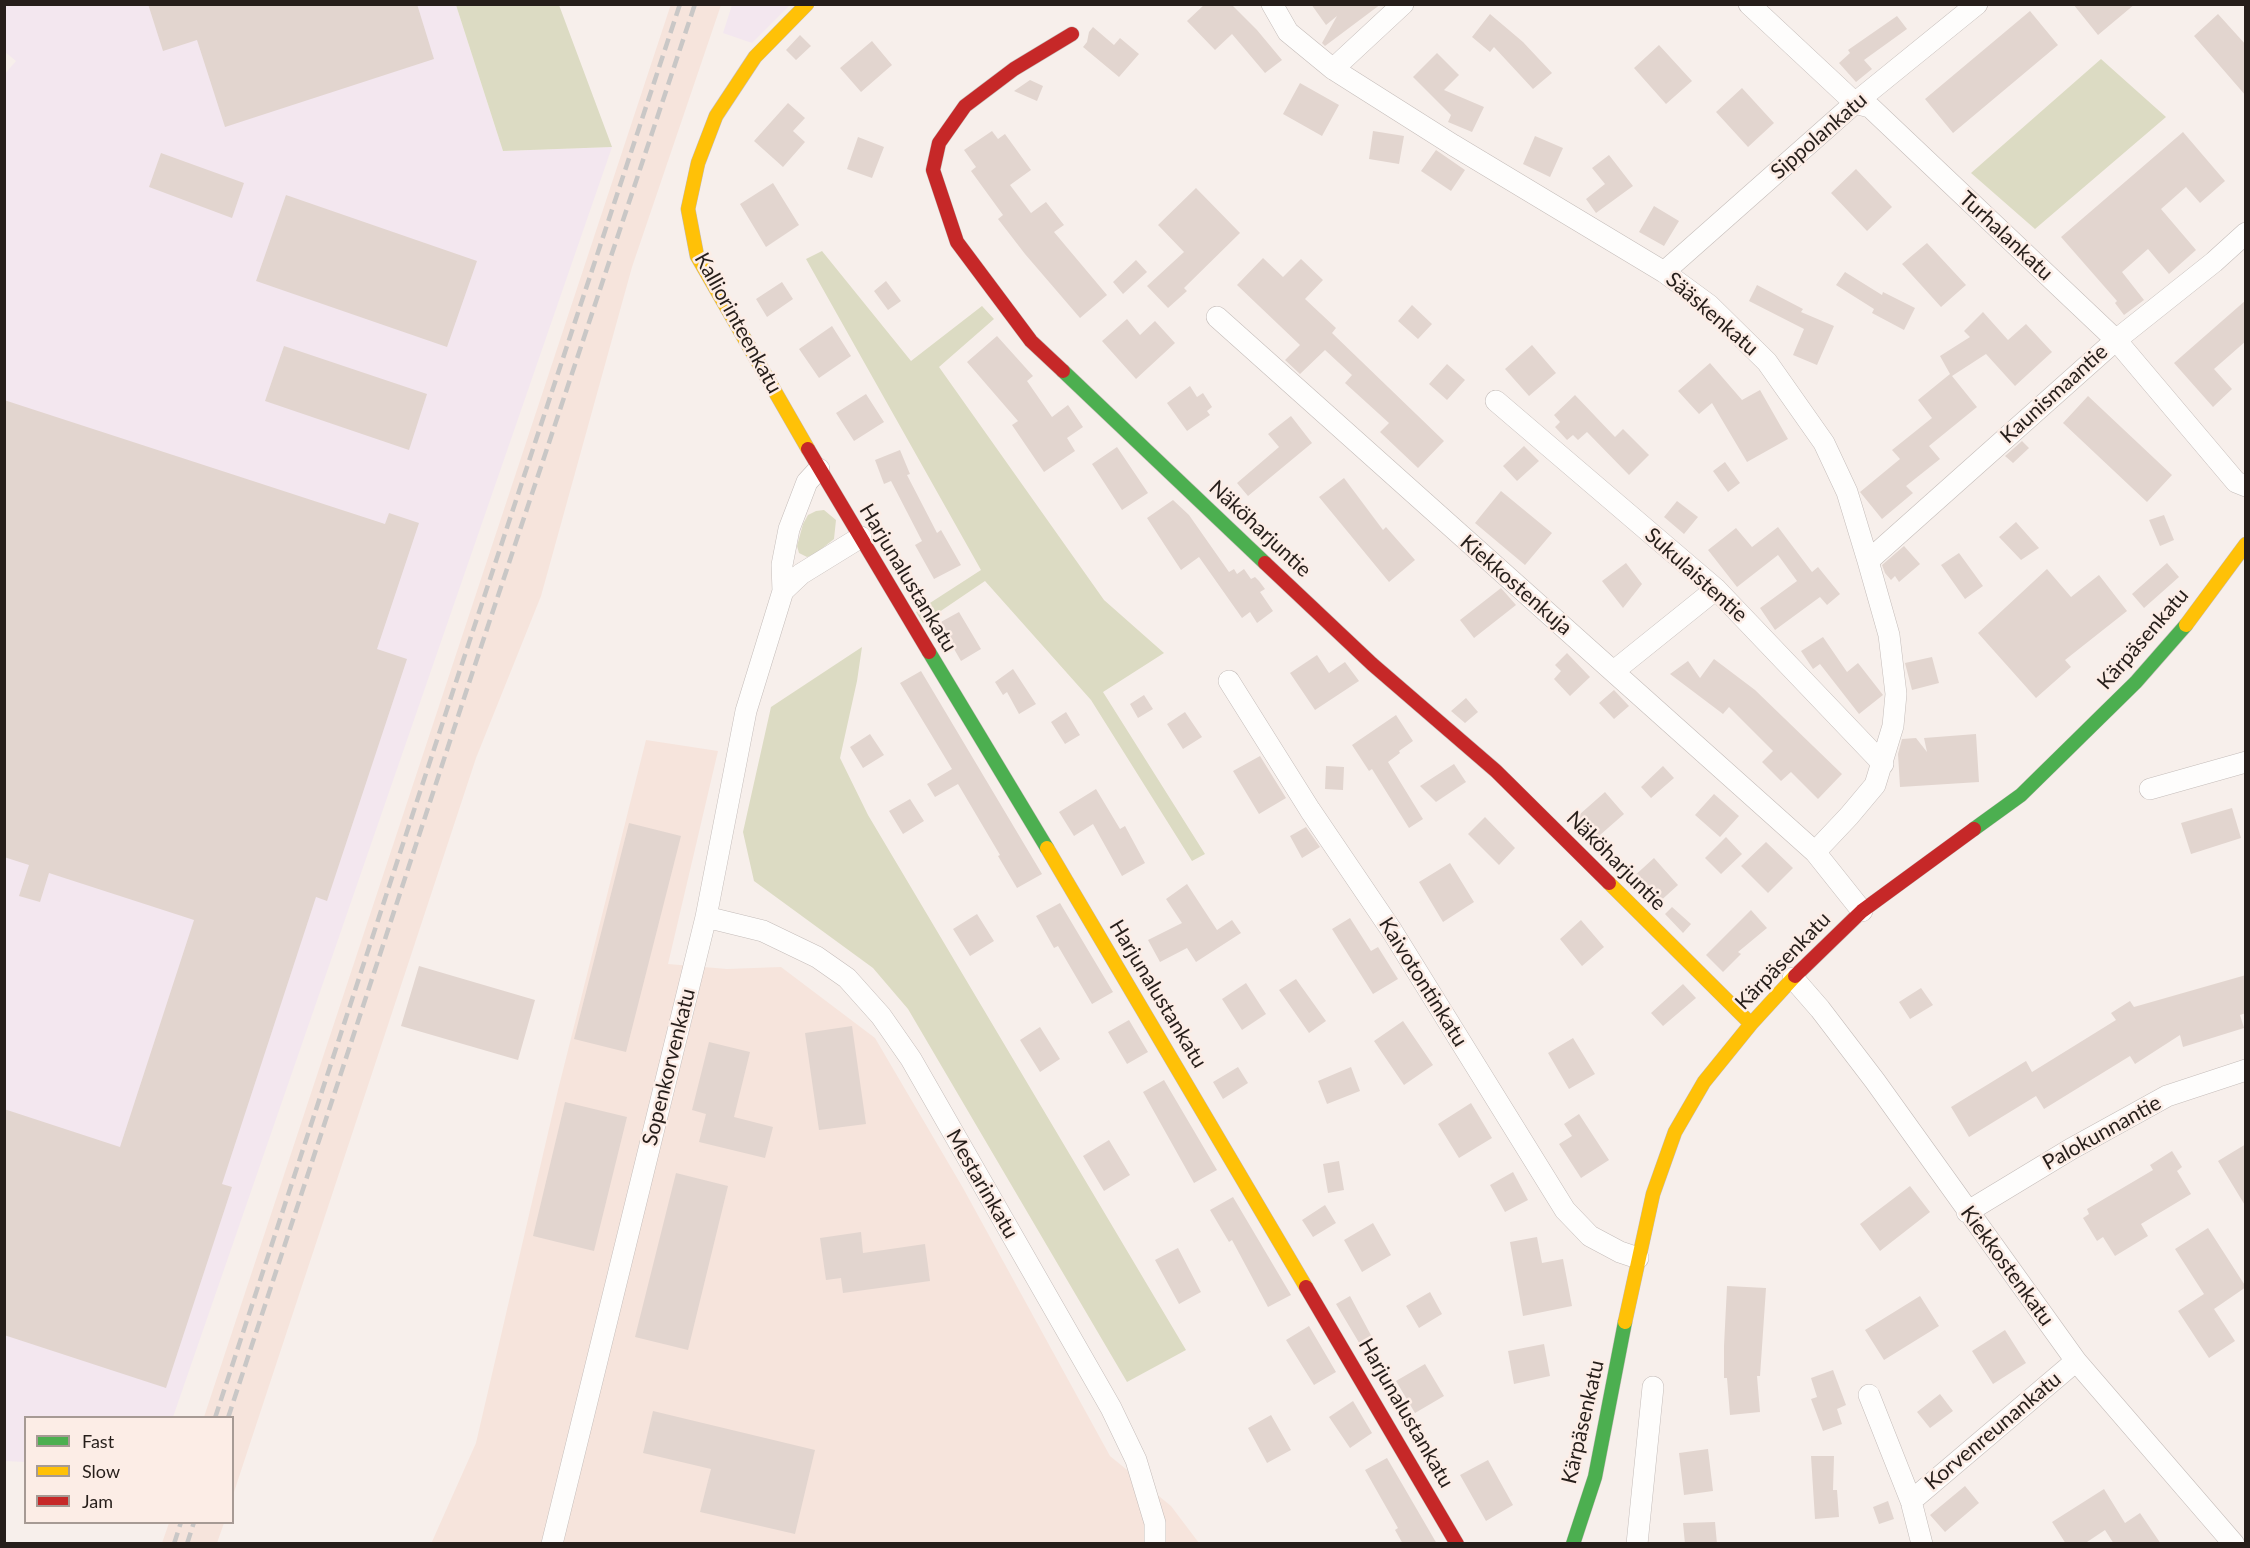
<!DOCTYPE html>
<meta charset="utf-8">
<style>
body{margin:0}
#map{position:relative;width:2250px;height:1548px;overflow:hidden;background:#f7efeb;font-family:Lato,sans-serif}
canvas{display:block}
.frame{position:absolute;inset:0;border:6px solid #261e1a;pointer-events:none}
.legend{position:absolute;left:24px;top:1416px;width:210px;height:108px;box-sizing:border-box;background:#fcede6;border:2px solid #a69a94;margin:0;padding:8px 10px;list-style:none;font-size:18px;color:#261e1a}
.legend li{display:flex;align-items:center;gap:12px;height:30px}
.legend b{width:30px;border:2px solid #a69a94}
</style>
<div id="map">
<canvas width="2250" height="1548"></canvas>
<div class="frame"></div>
<ul class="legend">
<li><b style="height:8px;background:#4caf50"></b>Fast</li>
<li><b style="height:8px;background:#ffc107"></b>Slow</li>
<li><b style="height:8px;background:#c62828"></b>Jam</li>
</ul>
</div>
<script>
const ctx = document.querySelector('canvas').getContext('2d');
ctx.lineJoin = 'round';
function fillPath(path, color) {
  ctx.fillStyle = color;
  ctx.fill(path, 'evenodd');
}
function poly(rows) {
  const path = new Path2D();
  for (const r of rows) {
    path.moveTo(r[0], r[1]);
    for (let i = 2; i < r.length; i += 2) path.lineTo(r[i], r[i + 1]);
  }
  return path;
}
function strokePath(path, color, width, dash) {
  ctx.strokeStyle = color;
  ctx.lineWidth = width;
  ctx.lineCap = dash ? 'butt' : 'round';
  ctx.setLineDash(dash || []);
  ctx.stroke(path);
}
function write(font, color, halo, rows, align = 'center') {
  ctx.font = font + ' Lato,sans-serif';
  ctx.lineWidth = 5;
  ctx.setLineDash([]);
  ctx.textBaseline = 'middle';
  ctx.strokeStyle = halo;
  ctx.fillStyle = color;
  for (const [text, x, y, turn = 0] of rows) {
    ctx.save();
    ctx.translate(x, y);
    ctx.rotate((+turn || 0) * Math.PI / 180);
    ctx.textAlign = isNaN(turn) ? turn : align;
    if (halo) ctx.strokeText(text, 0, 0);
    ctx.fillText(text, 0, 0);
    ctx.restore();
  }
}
fillPath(poly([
 [671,4,721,5,632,267,541,596,476,758,233,1495,232,1418,204,1417],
 [646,740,718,751,668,964,727,969,781,967,875,1038,963,1188,1110,1456,1171,1506,1199,1543,431,1544,476,1443,558,1090],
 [169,1523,169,1522,224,1523,217,1543,162,1543]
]), '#f6e4dc');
fillPath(poly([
 [5,5,456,5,503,151,612,147,173,1417,26,1418,25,1462,4,1461,4,75,16,61,5,52],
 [732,5,790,5,752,43,723,33]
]), '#f3e7ef');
fillPath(poly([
 [456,5,559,5,612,147,503,151],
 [2101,59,2166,117,2035,229,1971,173],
 [822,251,911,361,982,306,994,319,939,367,1104,600,1164,653,1103,692,1205,854,1192,861,1091,700,985,581,923,623,916,612,981,570,806,259],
 [824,510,836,520,834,539,815,554,807,557,799,553,797,546,803,524,808,515,816,511],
 [862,647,857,681,840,758,868,815,1186,1350,1127,1382,908,1009,873,968,754,881,743,832,771,707]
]), '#dcdbc3');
fillPath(poly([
 [148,4,417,4,434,59,225,127,197,40,163,51],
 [1205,4,1231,4,1257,30,1282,60,1265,73,1232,34,1215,50,1187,21],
 [1311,4,1381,4,1325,46,1322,43,1337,16,1326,25],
 [2073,4,2135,4,2098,35],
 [2030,11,2058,45,1953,133,1925,99],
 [1490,14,1523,42,1552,73,1533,89,1494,47,1490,52,1472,37],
 [2218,14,2246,45,2246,96,2194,36],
 [1897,16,1907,29,1864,60,1872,69,1856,82,1839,63,1850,53,1848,50],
 [1093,27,1114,45,1120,38,1139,54,1119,77,1083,47,1087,42,1089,32],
 [800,35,811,46,796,60,786,50],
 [872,41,892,65,861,92,840,68],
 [1659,45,1692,81,1666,104,1634,68],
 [1437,53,1459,75,1444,90,1484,107,1472,132,1448,122,1451,115,1413,77],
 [1030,80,1043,86,1037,101,1014,91],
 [1300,83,1339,105,1322,136,1283,114],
 [1742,88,1774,123,1748,147,1716,112],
 [788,103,805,118,793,131,805,142,783,167,754,141],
 [992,131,998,139,1005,134,1031,170,1010,185,1031,213,1046,202,1064,225,1054,232,1107,295,1080,318,1025,254,998,219,1003,215,971,171,976,167,964,150],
 [1373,131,1404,136,1399,164,1369,159],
 [2183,132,2225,181,2200,203,2186,187,2161,209,2196,250,2169,274,2148,249,2122,272,2144,300,2124,315,2115,303,2117,301,2061,237],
 [1535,136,1563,148,1550,177,1523,164],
 [858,137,884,147,872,178,847,169],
 [1436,150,1465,170,1451,191,1421,171],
 [161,153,244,183,232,218,149,187],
 [1609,155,1633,186,1596,213,1586,199,1605,184,1592,168],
 [1856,169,1892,207,1867,231,1831,193],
 [773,183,799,225,766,247,740,204],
 [1196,188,1240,233,1184,288,1187,291,1168,308,1147,286,1184,252,1158,225],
 [286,195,477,261,447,347,256,281],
 [1654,206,1679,221,1664,246,1639,232],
 [1927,243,1966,285,1941,307,1902,264],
 [1263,258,1283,277,1301,259,1323,280,1305,299,1336,328,1332,333,1444,441,1418,468,1380,432,1389,423,1345,383,1352,375,1325,350,1300,374,1285,360,1300,345,1237,285],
 [1136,260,1147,272,1123,294,1113,282],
 [1845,272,1882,295,1883,292,1915,308,1904,330,1872,313,1874,309,1836,285],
 [886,281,901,301,888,310,874,291],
 [782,282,793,299,767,317,756,299],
 [1757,285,1803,309,1801,312,1834,326,1817,365,1793,355,1804,329,1749,301],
 [2246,300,2246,341,2214,369,2232,389,2213,407,2174,363],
 [1412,305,1432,324,1418,339,1398,321],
 [1983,312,2008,340,2026,324,2052,352,2015,386,1986,354,1952,376,1977,407,1929,446,1940,459,1906,486,1913,493,1882,519,1860,492,1900,459,1892,450,1932,418,1918,400,1950,374,1940,356,1970,337,1964,331],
 [1127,319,1140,335,1155,321,1175,343,1136,379,1102,341],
 [832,326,851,356,819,378,799,349],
 [997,336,1033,376,1027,381,1052,417,1068,405,1083,427,1067,438,1075,451,1044,472,1012,425,1018,421,967,362],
 [1532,345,1556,373,1529,396,1505,369],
 [284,346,427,394,409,450,265,401],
 [1710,363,1742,400,1760,390,1788,439,1747,462,1712,403,1699,414,1678,391],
 [1447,364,1465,380,1447,400,1429,384],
 [1190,386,1197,397,1203,393,1212,407,1207,411,1210,415,1187,431,1167,403],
 [866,394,884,422,854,441,836,413],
 [1575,395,1615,437,1623,429,1649,455,1629,475,1587,432,1578,440,1573,435,1567,440,1555,427,1560,422,1554,415],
 [2088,396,2172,475,2147,502,2063,423],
 [4,400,385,524,389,513,419,523,377,649,407,659,327,901,316,897,222,1184,232,1187,166,1388,4,1335,4,1109,120,1147,194,920,49,873,40,902,19,896,29,865,4,857],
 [1291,416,1312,443,1248,496,1237,483,1279,447,1268,434],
 [2022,441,2029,448,2013,463,2005,456],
 [1524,446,1539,461,1517,481,1503,466],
 [1117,447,1148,493,1122,510,1092,464],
 [900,450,910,474,907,475,937,533,941,530,961,565,934,579,915,545,922,541,891,481,884,484,875,460],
 [1725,462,1740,483,1728,492,1713,471],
 [1344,478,1383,530,1386,527,1415,560,1389,582,1319,497],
 [1501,491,1552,533,1525,565,1475,523],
 [1173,500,1189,515,1229,572,1234,569,1237,574,1244,569,1251,579,1255,577,1259,581,1265,589,1260,592,1273,611,1257,623,1250,612,1242,618,1199,557,1181,570,1147,518],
 [1677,501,1698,517,1684,534,1664,517],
 [2164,515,2174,540,2160,546,2149,520],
 [2016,522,2039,548,2021,560,1999,537],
 [1778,527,1812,572,1818,567,1840,594,1827,605,1820,597,1775,630,1760,608,1797,581,1778,555,1737,587,1708,550,1736,528,1752,547],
 [1904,546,1920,564,1899,582,1895,576,1891,580,1885,573,1882,565],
 [1959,553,1983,586,1965,599,1941,565],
 [1626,563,1642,584,1623,608,1602,581],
 [2167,563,2179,577,2144,608,2132,594],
 [2047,569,2071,597,2099,575,2127,611,2065,660,2071,667,2036,698,1978,633],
 [1501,588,1516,605,1474,638,1460,620],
 [959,612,981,649,961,661,939,623],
 [1823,637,1847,672,1858,663,1883,695,1859,714,1820,664,1813,669,1801,651],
 [1567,653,1590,677,1570,696,1554,679,1561,671,1555,665],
 [1317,655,1329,673,1345,662,1359,681,1315,710,1290,673],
 [1932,657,1939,683,1912,690,1905,663],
 [1714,659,1755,690,1842,774,1818,799,1791,772,1781,781,1762,762,1773,751,1729,707,1723,714,1670,674,1688,661,1700,678],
 [1013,669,1036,704,1019,714,1007,692,1003,695,995,682],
 [921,671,1042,874,1017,888,998,856,1000,855,958,784,935,797,927,784,952,769,900,683],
 [1614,690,1629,706,1614,719,1599,703],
 [1144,695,1153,709,1138,718,1130,704],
 [1466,698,1478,712,1465,723,1451,711],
 [1066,712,1080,735,1065,744,1051,722],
 [1185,712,1202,737,1183,749,1167,724],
 [1396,715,1413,741,1399,751,1400,753,1388,762,1423,819,1409,828,1372,769,1369,771,1352,745],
 [870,734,884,755,863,768,850,747],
 [1976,734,1979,782,1900,787,1898,754,1902,739,1916,738,1927,752,1924,738],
 [1260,756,1286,798,1259,814,1233,771],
 [1454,764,1466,782,1436,802,1420,786],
 [1326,766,1344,767,1343,790,1325,789],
 [1663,766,1674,778,1651,798,1641,787],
 [1096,789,1120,829,1125,826,1145,863,1122,876,1093,824,1074,836,1059,812],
 [1605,792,1624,814,1592,842,1571,822],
 [1714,794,1739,816,1720,837,1695,815],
 [910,799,924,821,903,834,889,811],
 [2232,808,2241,838,2191,854,2181,823],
 [1485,817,1515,848,1499,865,1468,834],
 [629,823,681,836,626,1052,574,1039],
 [1306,827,1320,847,1302,858,1290,836],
 [1726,837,1742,854,1721,874,1705,858],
 [1766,842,1793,868,1768,893,1741,866],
 [1654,858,1678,885,1656,905,1632,878],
 [1450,863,1474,902,1443,922,1419,882],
 [1187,884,1217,930,1232,920,1241,933,1196,962,1187,948,1160,962,1148,940,1182,923,1166,899],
 [1060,903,1113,992,1092,1004,1058,946,1054,948,1036,916],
 [1672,907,1691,924,1683,933,1665,914],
 [1751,910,1767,928,1738,952,1741,954,1723,972,1706,955],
 [977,914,994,941,970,956,953,929],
 [1350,918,1371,951,1378,947,1398,979,1373,994,1332,929],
 [1581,920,1604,947,1582,966,1560,939],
 [419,966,535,1000,518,1060,401,1026],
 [2246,975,2246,1013,2240,1015,2244,1028,2183,1047,2180,1035,2135,1064,2130,1056,2044,1109,2036,1096,1969,1137,1951,1107,2026,1061,2032,1072,2116,1020,2111,1013,2130,1001,2134,1007],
 [1296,979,1326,1021,1309,1033,1279,990],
 [1246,983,1266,1014,1242,1030,1222,999],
 [1683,984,1696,998,1663,1026,1651,1013],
 [1921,988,1933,1005,1910,1019,1899,1002],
 [1129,1020,1148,1052,1127,1064,1108,1032],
 [1403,1021,1433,1065,1404,1085,1374,1041],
 [852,1026,866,1124,819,1130,805,1033],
 [1040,1027,1060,1059,1040,1072,1020,1040],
 [1573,1038,1595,1074,1569,1089,1548,1053],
 [709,1042,750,1052,734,1117,773,1127,765,1158,699,1142,706,1114,692,1110],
 [1238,1067,1248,1083,1223,1099,1213,1082],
 [1351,1067,1360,1091,1327,1104,1318,1081],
 [1164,1080,1217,1170,1194,1183,1143,1092],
 [565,1102,627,1117,594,1251,533,1236],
 [1471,1103,1492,1138,1459,1158,1438,1124],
 [1579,1114,1609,1160,1581,1178,1559,1144,1572,1136,1564,1124],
 [1109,1140,1130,1175,1104,1191,1083,1156],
 [2246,1144,2246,1207,2218,1161],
 [2172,1151,2182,1167,2177,1171,2191,1194,2141,1224,2148,1236,2115,1256,2103,1237,2097,1241,2083,1218,2089,1214,2087,1209,2153,1170,2150,1165],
 [1339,1161,1344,1190,1328,1193,1323,1164],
 [1513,1172,1528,1200,1505,1212,1490,1185],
 [676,1173,728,1186,688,1350,635,1337],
 [1910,1186,1930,1212,1880,1251,1860,1224],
 [1233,1197,1291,1295,1268,1307,1232,1240,1229,1242,1210,1210],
 [1325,1205,1336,1223,1313,1237,1302,1220],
 [1373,1223,1391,1255,1362,1272,1344,1240],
 [2208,1228,2246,1287,2214,1309,2235,1341,2209,1358,2178,1311,2204,1294,2175,1249],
 [861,1232,863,1253,925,1244,930,1281,843,1293,841,1278,826,1280,820,1238],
 [1537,1237,1542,1263,1563,1259,1572,1306,1523,1316,1510,1242],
 [1178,1248,1201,1292,1179,1304,1155,1260],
 [1727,1286,1766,1288,1760,1376,1757,1376,1760,1412,1730,1415,1727,1378,1724,1378,1724,1346],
 [1430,1292,1442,1314,1419,1328,1406,1306],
 [1350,1296,1373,1339,1361,1346,1336,1304],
 [1920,1296,1939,1326,1884,1360,1865,1330],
 [1309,1326,1336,1372,1314,1385,1286,1340],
 [2005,1330,2026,1363,1993,1384,1972,1351],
 [1544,1344,1550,1376,1514,1384,1508,1351],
 [1425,1364,1444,1396,1415,1413,1396,1381],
 [1833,1370,1846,1405,1837,1409,1842,1424,1823,1431,1811,1399,1817,1397,1811,1378],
 [1940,1394,1953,1411,1930,1428,1917,1412],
 [1353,1401,1372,1433,1350,1448,1329,1417],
 [653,1411,815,1450,795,1534,700,1512,711,1469,643,1453],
 [1271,1415,1291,1450,1267,1463,1248,1428],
 [1708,1449,1713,1491,1684,1495,1679,1453],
 [1811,1456,1834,1456,1833,1490,1837,1490,1839,1517,1815,1519],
 [1387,1458,1437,1544,1403,1544,1395,1530,1398,1528,1365,1470],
 [1488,1460,1513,1505,1486,1521,1460,1475],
 [1965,1486,1979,1503,1945,1532,1930,1515],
 [2104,1489,2125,1523,2140,1513,2161,1544,2114,1544,2105,1530,2084,1544,2066,1544,2052,1522],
 [1888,1501,1894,1519,1879,1524,1873,1507],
 [1715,1522,1717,1544,1685,1544,1683,1523]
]), '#e2d5cf');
const street = poly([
 [1272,4,1288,32,1333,69,1453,145,1664,272,1709,305,1767,362,1824,443,1847,492,1868,561,1889,635,1896,694,1893,726,1875,785,1849,816,1815,852,1862,911],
 [1749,4,1855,103,1870,107,2116,340,2236,482,2246,486],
 [1333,69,1403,4],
 [1664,272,1855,103,1977,4],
 [1217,317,1815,852],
 [1496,401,1716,589,1883,764],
 [1868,561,2116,340,2214,262,2246,233],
 [783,591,801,574,861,537],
 [1614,671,1716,589],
 [1229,681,1310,810,1392,931,1565,1210,1590,1236,1620,1252,1638,1258],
 [2150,789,2246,762],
 [706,917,763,931,817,957,847,978,881,1016,911,1059,1111,1408,1136,1460,1155,1523,1155,1544],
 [1793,978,1820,1009,1875,1081,2076,1361,2234,1544],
 [1967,1212,2071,1149,2167,1096,2246,1070],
 [1869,1395,1911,1501,1922,1544],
 [1911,1501,2076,1361],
 [552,1544,706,917,746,711,783,591,782,565,789,529,807,482,819,469],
 [1637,1544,1653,1387]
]);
const fast = poly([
 [1063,371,1265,563],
 [929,652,1047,848],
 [1974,829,2021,795,2136,682,2186,625],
 [1573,1544,1595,1477,1625,1322]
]);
const slow = poly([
 [807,4,755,57,716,116,698,163,688,209,697,256,808,449],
 [2186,625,2246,544],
 [1047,848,1306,1287],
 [1609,883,1751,1024],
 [1625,1322,1653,1194,1675,1132,1704,1082,1751,1024,1795,976]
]);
const jam = poly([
 [1063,371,1031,341,957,242,933,170,939,143,965,106,1014,69,1072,34],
 [808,449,929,652],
 [1265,563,1372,664,1496,771,1609,883],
 [1795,976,1862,911,1974,829],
 [1306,1287,1457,1544]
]);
strokePath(street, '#c4bcb9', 22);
strokePath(fast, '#c4bcb9', 15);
strokePath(slow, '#c4bcb9', 15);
strokePath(jam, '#c4bcb9', 15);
strokePath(street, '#fefdfc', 21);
strokePath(fast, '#4caf50', 14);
strokePath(slow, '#ffc107', 14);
strokePath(jam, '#c62828', 14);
strokePath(poly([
 [215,1418,454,688,680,4],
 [228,1418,467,689,695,4],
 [174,1544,181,1522],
 [187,1544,194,1522]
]), '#c9c7c6', 4.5, [12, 6]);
write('21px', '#261e1a', '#fcede6', [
 ["Sippolankatu",1819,136,-41],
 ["Turhalankatu",2006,236,43],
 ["Sääskenkatu",1712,314,41],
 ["Kalliorinteenkatu",738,323,61],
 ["Kaunismaantie",2054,394,-42],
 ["Näköharjuntie",1260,529,43],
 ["Sukulaistentie",1696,575,42],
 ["Harjunalustankatu",908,578,59],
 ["Kiekkostenkuja",1516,585,41],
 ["Kärpäsenkatu",2143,639,-49],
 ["Näköharjuntie",1616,861,45],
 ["Kärpäsenkatu",1783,961,-46],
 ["Kaivotontinkatu",1423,982,58],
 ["Harjunalustankatu",1158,994,59],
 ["Sopenkorvenkatu",669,1067,-76],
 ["Palokunnantie",2102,1133,-29],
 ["Mestarinkatu",982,1184,60],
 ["Kiekkostenkatu",2007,1266,54],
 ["Harjunalustankatu",1406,1413,60],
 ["Kärpäsenkatu",1583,1422,-77],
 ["Korvenreunankatu",1993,1431,-40]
]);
</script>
